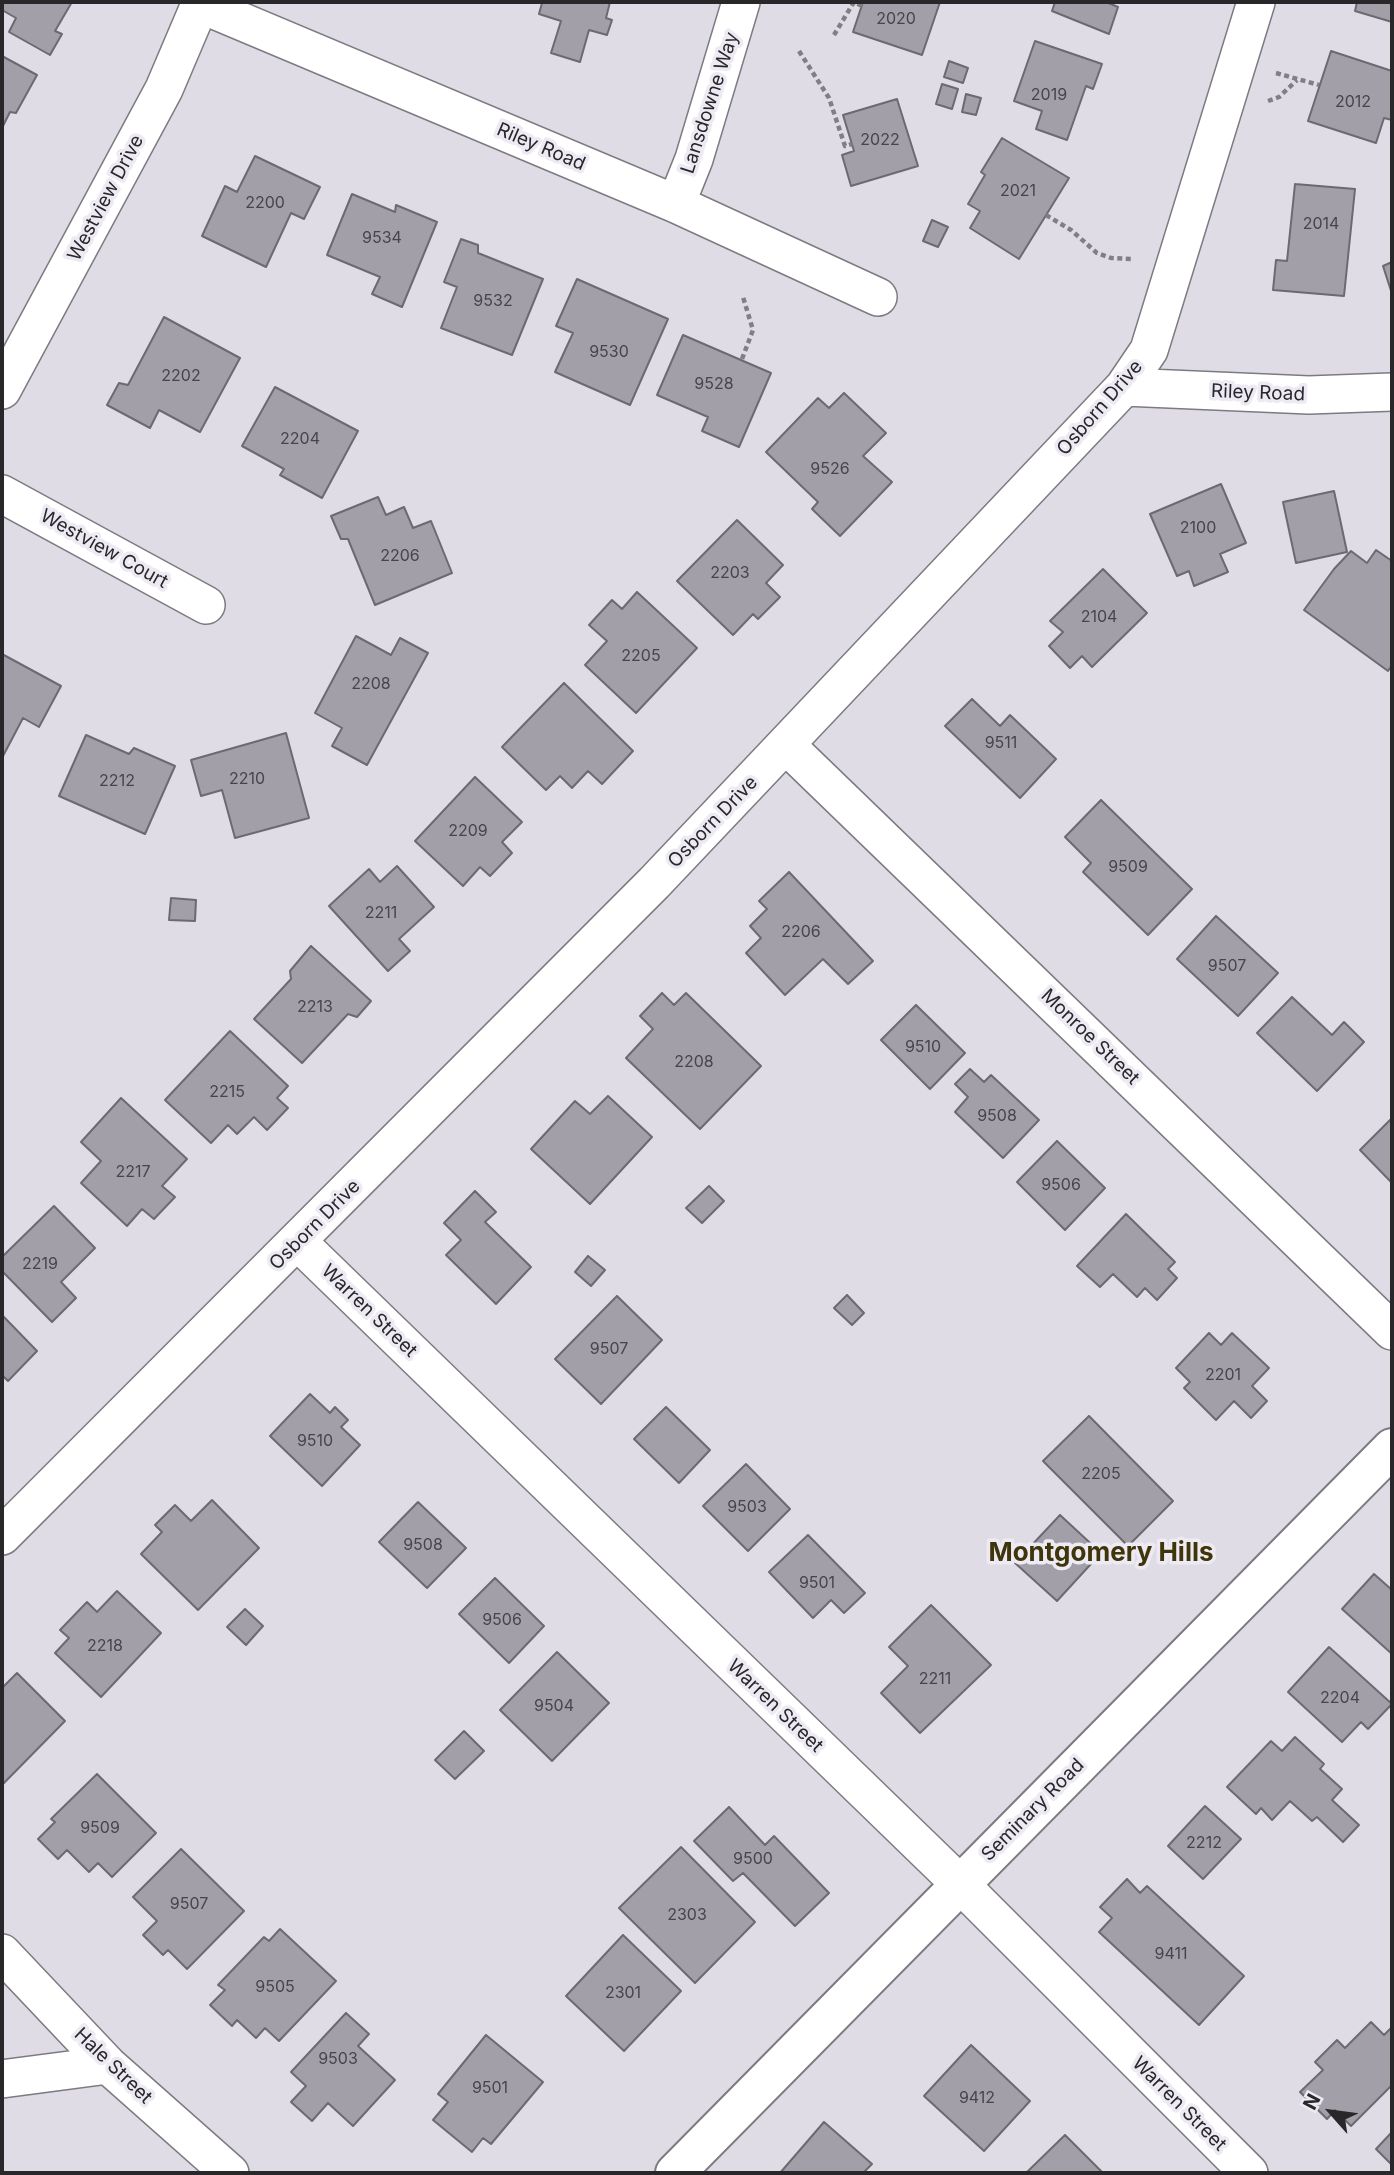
<!DOCTYPE html>
<style>
body{margin:0}
#map{position:relative;width:1394px;height:2175px;overflow:hidden;background:#e0dce6;font-family:Inter,sans-serif}
canvas{display:block}
.frame{position:absolute;inset:0;border:4px solid #28272a;pointer-events:none}
.north{position:absolute;left:1296px;top:2077px;width:70px;height:70px;-webkit-text-stroke:5px #eeeaf3;paint-order:stroke;rotate:298deg;font-size:19px;font-weight:700;line-height:28px;text-align:center;color:#28272a}
.north::after{content:'';display:block;margin:auto;width:24px;height:32px;background:#28272a;clip-path:polygon(50% 0,100% 100%,50% 72%,0 100%)}
</style>
<div id="map">
<canvas width="1394" height="2175"></canvas>
<div class="frame"></div>
<div class="north">N</div>
</div>
<script>
const ctx = document.querySelector('canvas').getContext('2d');
ctx.lineJoin = 'round';
function fillPath(path, color) {
  ctx.fillStyle = color;
  ctx.fill(path, 'evenodd');
}
function poly(rows) {
  const path = new Path2D();
  for (const r of rows) {
    path.moveTo(r[0], r[1]);
    for (let i = 2; i < r.length; i += 2) path.lineTo(r[i], r[i + 1]);
  }
  return path;
}
function strokePath(path, color, width, dash) {
  ctx.strokeStyle = color;
  ctx.lineWidth = width;
  ctx.lineCap = dash ? 'butt' : 'round';
  ctx.setLineDash(dash || []);
  ctx.stroke(path);
}
function write(font, color, halo, rows, align = 'center') {
  ctx.font = font + ' Inter,sans-serif';
  ctx.lineWidth = 7;
  ctx.setLineDash([]);
  ctx.textBaseline = 'middle';
  ctx.strokeStyle = halo;
  ctx.fillStyle = color;
  for (const [text, x, y, turn = 0] of rows) {
    ctx.save();
    ctx.translate(x, y);
    ctx.rotate((+turn || 0) * Math.PI / 180);
    ctx.textAlign = isNaN(turn) ? turn : align;
    if (halo) ctx.strokeText(text, 0, 0);
    ctx.fillText(text, 0, 0);
    ctx.restore();
  }
}
const building = poly([
 [2,2,72,2,55,31,62,34,50,55,9,32,16,18,2,10,2,2],
 [539,2,610,2,606,18,612,20,607,35,589,30,580,62,551,53,561,21,539,14,542,3,539,2],
 [863,2,940,2,922,55,853,32,863,2],
 [1055,2,1106,2,1118,7,1109,34,1052,11,1055,2],
 [1357,2,1392,2,1392,22,1355,11,1357,2],
 [1035,41,1102,64,1093,89,1086,86,1067,140,1036,129,1042,111,1014,101,1035,41],
 [1331,51,1392,71,1392,120,1384,118,1376,143,1308,121,1331,51],
 [2,56,37,75,16,113,10,112,2,128,2,56],
 [949,61,968,68,963,83,944,77,949,61],
 [942,84,958,89,952,109,936,104,942,84],
 [966,94,981,98,976,115,962,112,966,94],
 [897,99,918,166,851,186,842,155,854,151,843,115,897,99],
 [1002,138,1069,178,1019,259,970,228,980,211,968,204,985,175,981,172,1002,138],
 [255,156,320,187,304,219,291,213,266,267,202,236,225,186,237,192,255,156],
 [1295,184,1355,189,1344,296,1273,290,1276,260,1287,261,1295,184],
 [352,194,395,212,396,205,437,222,402,307,372,294,380,277,327,255,352,194],
 [932,220,948,227,938,247,923,241,932,220],
 [461,239,478,245,478,253,543,279,512,355,441,328,457,287,444,282,461,239],
 [1392,262,1392,294,1383,266,1392,262],
 [577,279,668,319,630,405,555,372,573,333,556,326,577,279],
 [164,317,240,358,200,432,159,410,150,428,107,405,119,383,128,385,164,317],
 [683,335,771,373,739,447,702,431,708,417,657,395,683,335],
 [275,387,358,431,322,498,280,475,284,469,242,446,275,387],
 [844,393,886,433,863,456,892,482,840,536,812,509,818,502,766,452,818,398,829,408,844,393],
 [1221,484,1246,543,1220,554,1228,572,1194,586,1189,571,1177,576,1150,514,1221,484],
 [1334,491,1347,552,1296,563,1283,502,1334,491],
 [378,497,386,515,404,507,413,528,431,521,452,573,375,605,348,539,341,539,331,516,378,497],
 [737,520,783,565,766,583,780,597,758,619,753,614,733,635,677,581,737,520],
 [1376,550,1392,561,1392,665,1388,671,1304,610,1334,569,1351,551,1367,563,1376,550],
 [1103,569,1147,613,1092,667,1082,656,1070,668,1049,646,1063,632,1050,621,1103,569],
 [637,592,697,648,636,713,585,665,607,641,589,625,612,600,622,609,637,592],
 [356,636,391,655,400,638,428,653,367,765,332,746,342,728,315,713,356,636],
 [2,654,61,686,39,727,23,718,2,758,2,654],
 [564,683,633,751,602,784,588,771,572,788,560,776,546,790,502,747,564,683],
 [972,699,1000,726,1010,715,1056,759,1020,798,945,726,972,699],
 [286,733,309,818,235,838,222,790,201,796,191,760,286,733],
 [86,735,129,754,134,748,175,766,145,834,59,796,86,735],
 [475,777,522,822,502,842,512,853,490,876,480,867,463,886,415,841,475,777],
 [1101,800,1192,889,1148,935,1083,872,1091,863,1065,837,1101,800],
 [397,866,434,907,399,939,410,951,388,971,329,906,369,869,380,882,397,866],
 [789,872,873,961,848,984,823,959,785,995,746,953,761,938,750,926,767,909,759,901,789,872],
 [171,898,196,900,195,921,169,920,171,898],
 [1216,916,1278,973,1238,1016,1177,959,1216,916],
 [311,946,371,1001,357,1017,348,1014,302,1063,254,1019,291,979,290,971,311,946],
 [662,993,674,1005,686,993,761,1066,700,1129,626,1058,653,1029,640,1016,662,993],
 [1292,997,1332,1035,1344,1022,1364,1042,1317,1091,1257,1033,1292,997],
 [916,1005,965,1053,930,1089,881,1040,916,1005],
 [230,1031,288,1086,277,1098,288,1108,267,1130,254,1117,237,1134,228,1125,211,1143,165,1100,230,1031],
 [970,1069,984,1082,991,1075,1039,1120,1003,1158,955,1112,968,1097,955,1084,970,1069],
 [608,1096,652,1137,590,1204,531,1149,575,1101,590,1114,608,1096],
 [121,1098,187,1159,162,1186,175,1197,154,1219,142,1209,127,1226,81,1183,101,1161,81,1142,121,1098],
 [1392,1118,1392,1183,1360,1150,1392,1118],
 [1057,1141,1105,1188,1065,1230,1017,1182,1057,1141],
 [709,1186,724,1201,702,1223,686,1208,709,1186],
 [475,1191,496,1212,485,1222,531,1267,496,1304,446,1255,461,1240,444,1223,475,1191],
 [54,1206,95,1248,61,1282,76,1298,52,1322,2,1271,2,1257,54,1206],
 [1126,1214,1175,1262,1168,1269,1177,1278,1157,1300,1145,1288,1137,1297,1113,1274,1100,1287,1077,1266,1126,1214],
 [588,1256,605,1270,591,1286,575,1272,588,1256],
 [847,1295,864,1313,852,1325,834,1308,847,1295],
 [617,1296,662,1340,601,1404,555,1359,617,1296],
 [2,1315,37,1351,8,1381,2,1375,2,1315],
 [1209,1333,1221,1345,1232,1333,1269,1368,1252,1386,1267,1401,1251,1418,1234,1401,1216,1420,1184,1388,1190,1382,1176,1368,1209,1333],
 [310,1394,330,1413,335,1407,348,1420,341,1427,360,1445,322,1486,270,1436,310,1394],
 [666,1407,710,1450,679,1483,634,1439,666,1407],
 [1089,1416,1173,1501,1128,1546,1043,1461,1089,1416],
 [746,1464,790,1509,748,1551,703,1506,746,1464],
 [212,1500,259,1548,198,1610,141,1554,162,1532,155,1525,175,1505,191,1521,212,1500],
 [418,1502,466,1548,427,1588,379,1542,418,1502],
 [1060,1515,1101,1553,1057,1601,1015,1563,1060,1515],
 [808,1535,865,1593,844,1613,831,1600,813,1618,769,1572,808,1535],
 [1374,1574,1392,1590,1392,1654,1342,1609,1374,1574],
 [495,1578,544,1626,509,1663,459,1614,495,1578],
 [117,1591,161,1633,101,1697,55,1653,69,1638,60,1630,87,1602,97,1612,117,1591],
 [931,1605,991,1665,920,1733,881,1693,908,1666,889,1647,931,1605],
 [245,1609,263,1626,246,1645,227,1627,245,1609],
 [1329,1647,1392,1704,1368,1729,1361,1722,1342,1742,1288,1692,1329,1647],
 [557,1652,609,1703,552,1761,500,1710,557,1652],
 [17,1673,65,1721,2,1785,2,1688,17,1673],
 [464,1731,484,1751,455,1779,435,1760,464,1731],
 [1295,1737,1324,1764,1320,1769,1342,1789,1332,1800,1359,1825,1343,1842,1317,1817,1312,1821,1290,1801,1272,1820,1261,1808,1256,1814,1227,1787,1271,1741,1282,1751,1295,1737],
 [97,1774,156,1833,112,1877,98,1863,89,1872,67,1850,58,1859,38,1839,55,1822,51,1819,97,1774],
 [1205,1806,1241,1839,1203,1879,1168,1846,1205,1806],
 [729,1807,765,1845,774,1836,829,1893,795,1926,743,1873,733,1881,694,1841,729,1807],
 [681,1847,755,1922,695,1983,619,1908,681,1847],
 [181,1849,244,1911,187,1969,168,1950,163,1955,143,1935,157,1921,133,1897,181,1849],
 [1127,1879,1140,1893,1147,1886,1244,1976,1199,2025,1099,1932,1112,1918,1100,1907,1127,1879],
 [280,1929,336,1981,279,2041,265,2028,256,2038,237,2020,232,2026,210,2005,225,1990,218,1985,264,1937,269,1941,280,1929],
 [623,1935,681,1991,624,2051,566,1996,623,1935],
 [346,2013,369,2034,358,2046,395,2080,353,2126,328,2103,312,2121,291,2102,306,2086,291,2072,346,2013],
 [1371,2022,1384,2035,1392,2027,1392,2085,1351,2126,1335,2110,1327,2119,1300,2092,1323,2070,1315,2062,1337,2040,1345,2048,1371,2022],
 [486,2035,543,2082,491,2144,483,2138,472,2152,433,2120,448,2102,438,2094,486,2035],
 [971,2045,1030,2101,984,2151,924,2096,971,2045],
 [824,2122,872,2164,863,2173,780,2173,824,2122],
 [1392,2132,1392,2165,1376,2149,1392,2132],
 [1065,2135,1103,2173,1026,2173,1065,2135]
]);
fillPath(building, '#a39fa8');
strokePath(building, '#6c6971', 2);
const street = poly([
 [200,4,676,204,878,297],
 [676,204,694,159,741,2],
 [1124,387,1309,395,1392,392],
 [2,390,164,89,201,2],
 [2,494,206,605],
 [787,746,1392,1331],
 [298,1242,959,1883,1249,2173],
 [2,1536,654,883,1124,387,1149,350,1256,2],
 [2,1953,108,2065,230,2173],
 [2,2079,108,2065]
]);
const secondary = poly([
 [675,2173,1392,1448]
]);
strokePath(street, '#7d7a82', 40);
strokePath(secondary, '#7d7a82', 42);
strokePath(poly([
 [834,35,854,2,862,6],
 [799,51,829,98,845,146,852,144],
 [1276,73,1319,85],
 [1268,101,1279,97,1297,80],
 [1046,215,1071,230,1097,253,1111,258,1133,259],
 [742,359,753,330,743,297]
]), '#817f85', 4.5, [5, 3.5]);
strokePath(street, '#fff', 37);
strokePath(secondary, '#fff', 38);
write('16px', '#47454a', null, [
 ["2020",896,19],
 ["2019",1049,95],
 ["2012",1353,102],
 ["2022",880,140],
 ["2021",1018,191],
 ["2200",265,203],
 ["2014",1321,224],
 ["9534",382,238],
 ["9532",493,301],
 ["9530",609,352],
 ["2202",181,376],
 ["9528",714,384],
 ["2204",300,439],
 ["9526",830,469],
 ["2100",1198,528],
 ["2206",400,556],
 ["2203",730,573],
 ["2104",1099,617],
 ["2205",641,656],
 ["2208",371,684],
 ["9511",1001,743],
 ["2210",247,779],
 ["2212",117,781],
 ["2209",468,831],
 ["9509",1128,867],
 ["2211",381,913],
 ["2206",801,932],
 ["9507",1227,966],
 ["2213",315,1007],
 ["9510",923,1047],
 ["2208",694,1062],
 ["2215",227,1092],
 ["9508",997,1116],
 ["2217",133,1172],
 ["9506",1061,1185],
 ["2219",40,1264],
 ["9507",609,1349],
 ["2201",1223,1375],
 ["9510",315,1441],
 ["2205",1101,1474],
 ["9503",747,1507],
 ["9508",423,1545],
 ["9501",817,1583],
 ["9506",502,1620],
 ["2218",105,1646],
 ["2211",935,1679],
 ["2204",1340,1698],
 ["9504",554,1706],
 ["9509",100,1828],
 ["2212",1204,1843],
 ["9500",753,1859],
 ["9507",189,1904],
 ["2303",687,1915],
 ["9411",1171,1954],
 ["9505",275,1987],
 ["2301",623,1993],
 ["9503",338,2059],
 ["9501",490,2088],
 ["9412",977,2098]
]);
write('19px', '#28272a', '#eeeaf3', [
 ["Lansdowne Way",710,103,-72],
 ["Riley Road",541,147,23],
 ["Westview Drive",106,198,-62],
 ["Riley Road",1258,393,2],
 ["Osborn Drive",1100,408,-49],
 ["Westview Court",104,549,29],
 ["Osborn Drive",713,822,-46],
 ["Monroe Street",1090,1037,44],
 ["Osborn Drive",315,1225,-45],
 ["Warren Street",369,1311,44],
 ["Warren Street",775,1706,44],
 ["Seminary Road",1033,1810,-45],
 ["Hale Street",113,2066,44],
 ["Warren Street",1179,2104,45]
]);
write('bold 26px', '#3f350a', '#eeeaf3', [
 ["Montgomery Hills",1101,1553]
]);
</script>
